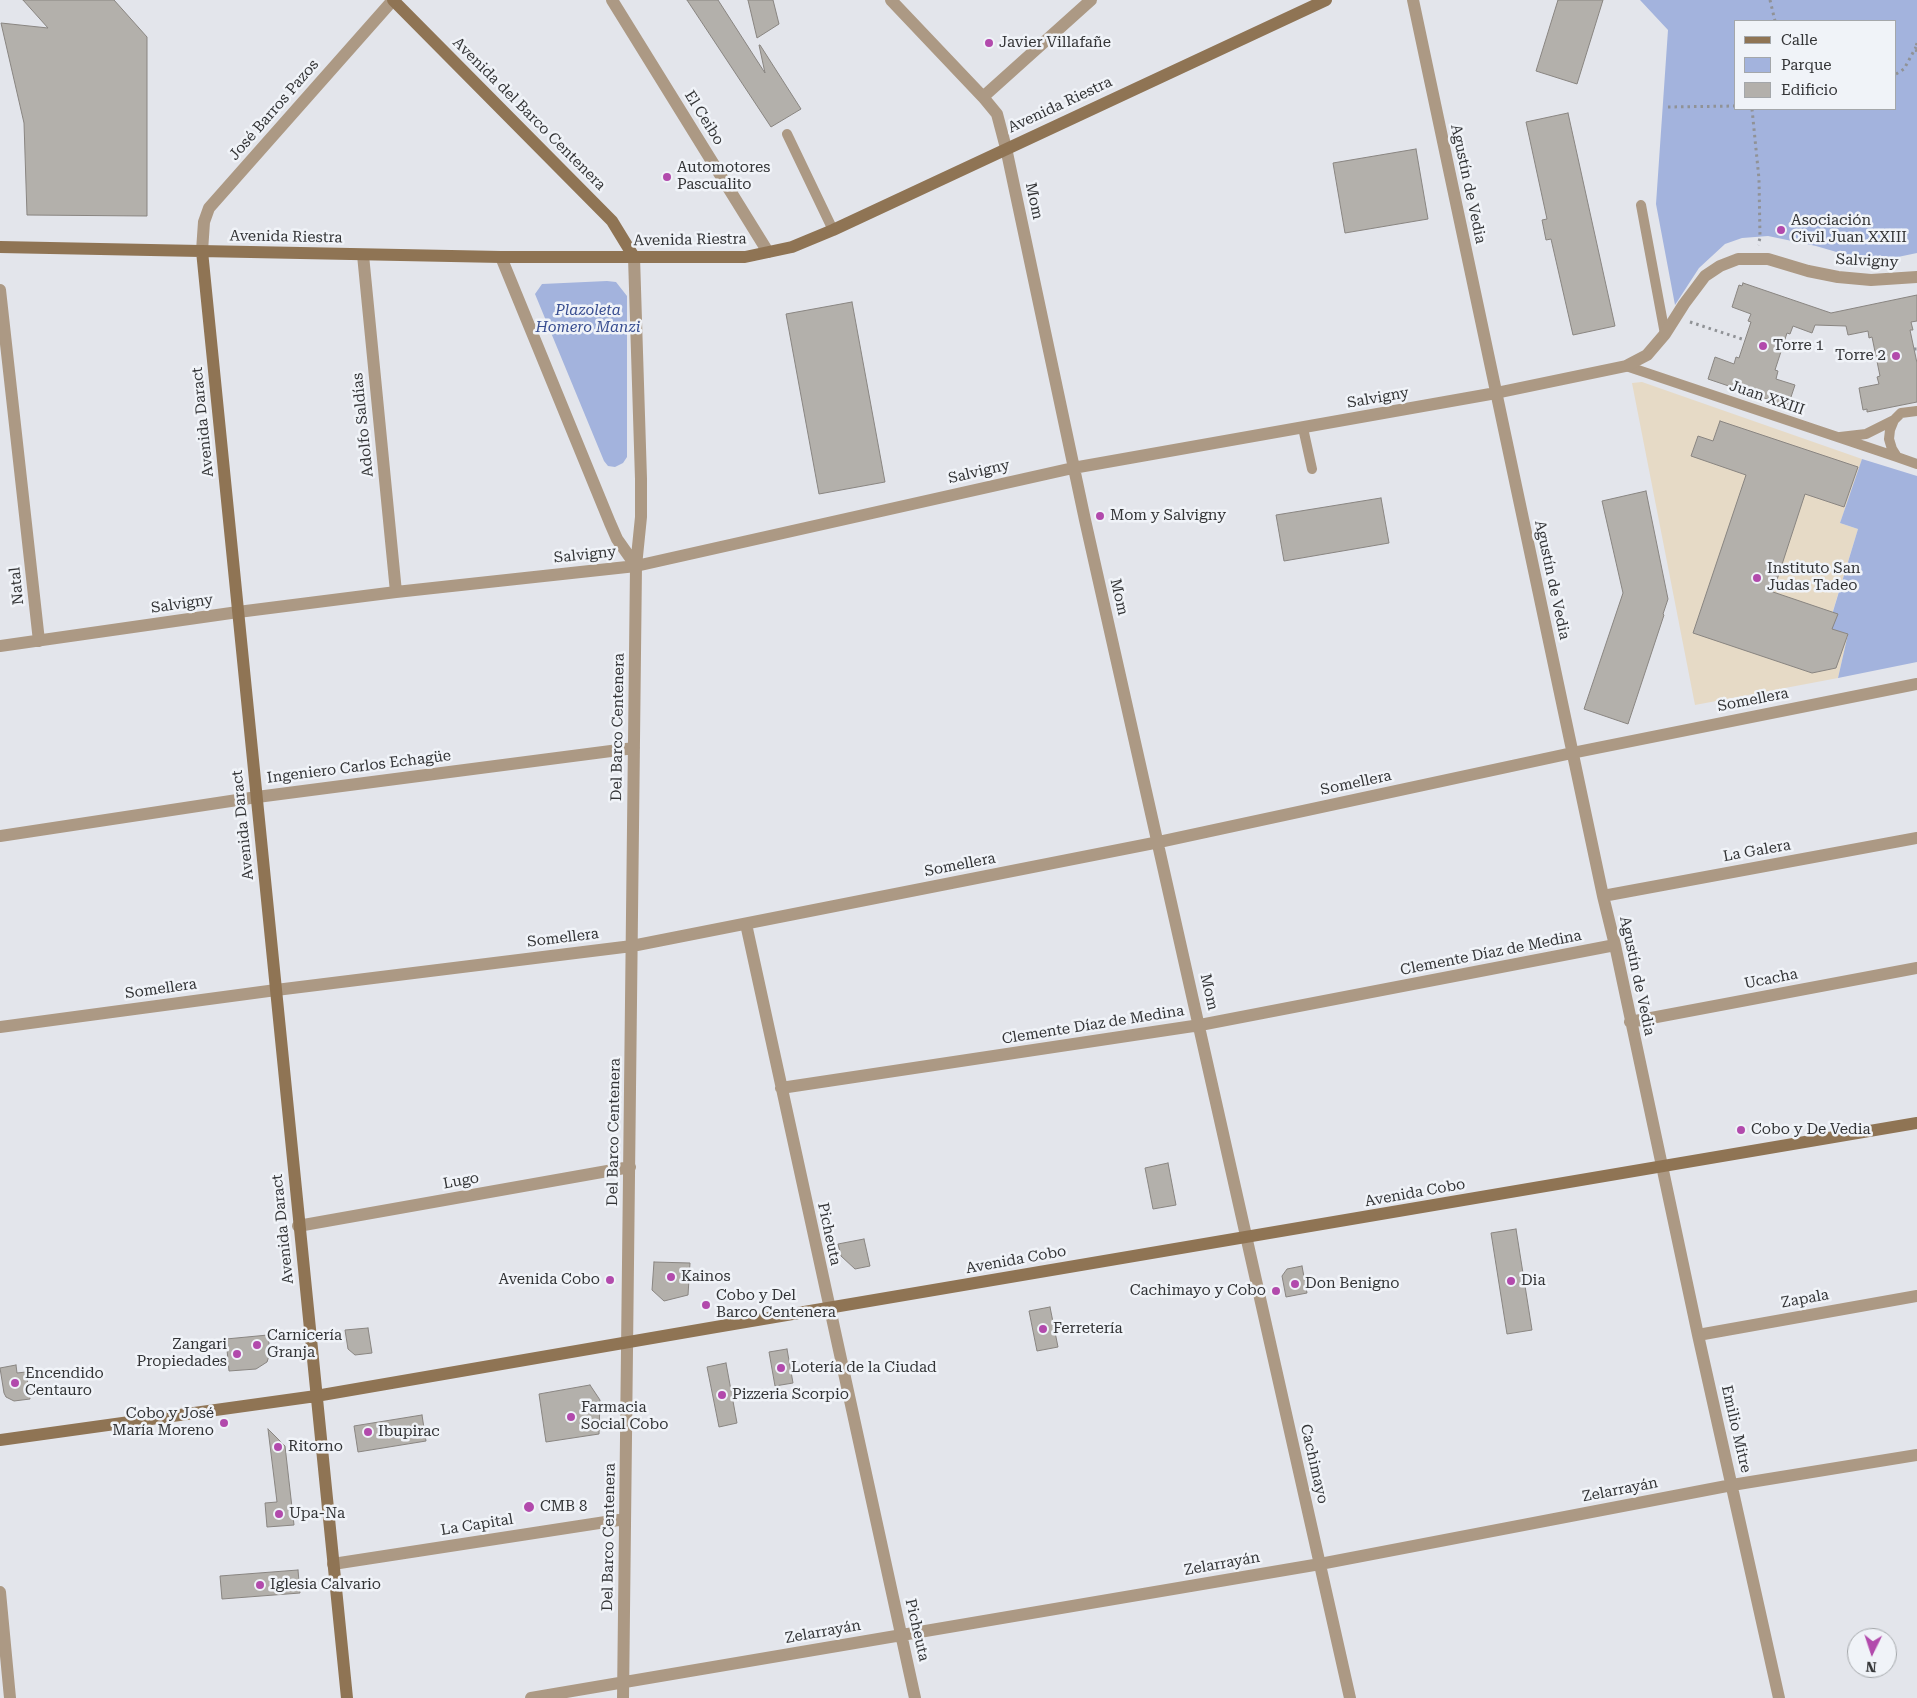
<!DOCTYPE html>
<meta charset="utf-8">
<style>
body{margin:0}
#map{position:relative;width:1917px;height:1698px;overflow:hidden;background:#e3e5eb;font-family:"Roboto Serif",serif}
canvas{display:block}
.legend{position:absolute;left:1734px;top:20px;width:162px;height:90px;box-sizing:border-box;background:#f0f3f8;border:1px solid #a4a7aa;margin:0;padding:6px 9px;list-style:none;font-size:15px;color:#333436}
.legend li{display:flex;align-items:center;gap:10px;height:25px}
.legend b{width:25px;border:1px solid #a4a7aa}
.north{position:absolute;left:1847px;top:1628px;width:50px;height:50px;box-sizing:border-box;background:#f0f3f8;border:1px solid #a4a7aa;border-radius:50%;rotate:184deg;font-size:14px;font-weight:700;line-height:20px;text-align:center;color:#333436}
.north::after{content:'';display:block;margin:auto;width:18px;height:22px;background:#b24aac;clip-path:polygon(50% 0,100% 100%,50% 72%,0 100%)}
</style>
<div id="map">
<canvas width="1917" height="1698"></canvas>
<ul class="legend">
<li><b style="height:6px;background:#8f7454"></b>Calle</li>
<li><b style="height:14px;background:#a3b3dd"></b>Parque</li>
<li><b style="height:14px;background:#b3b0ab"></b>Edificio</li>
</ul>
<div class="north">N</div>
</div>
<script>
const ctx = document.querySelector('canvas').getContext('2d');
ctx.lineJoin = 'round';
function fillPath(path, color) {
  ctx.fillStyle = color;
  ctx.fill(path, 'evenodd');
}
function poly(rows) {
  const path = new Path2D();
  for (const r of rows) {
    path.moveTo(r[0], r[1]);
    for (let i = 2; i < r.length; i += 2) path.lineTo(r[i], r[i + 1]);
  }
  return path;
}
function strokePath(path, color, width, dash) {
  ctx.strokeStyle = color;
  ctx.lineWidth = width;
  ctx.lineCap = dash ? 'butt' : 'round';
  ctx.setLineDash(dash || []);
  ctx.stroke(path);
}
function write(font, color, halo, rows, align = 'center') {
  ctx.font = font + ' "Roboto Serif",serif';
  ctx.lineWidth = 5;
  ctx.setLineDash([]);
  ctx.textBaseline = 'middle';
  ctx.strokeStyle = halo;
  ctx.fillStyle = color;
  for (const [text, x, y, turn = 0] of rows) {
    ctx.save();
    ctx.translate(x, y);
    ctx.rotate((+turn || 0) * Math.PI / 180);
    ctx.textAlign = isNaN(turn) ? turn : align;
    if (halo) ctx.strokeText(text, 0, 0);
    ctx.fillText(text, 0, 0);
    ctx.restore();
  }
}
fillPath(poly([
 [1642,382,1862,459,1840,523,1858,529,1828,627,1848,634,1838,678,1695,705,1632,383]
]), '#e6dac6');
fillPath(poly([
 [1640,0,1917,0,1917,253,1893,258,1857,258,1816,246,1768,236,1742,238,1725,244,1699,268,1675,305,1656,204,1668,30],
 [1736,21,1896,21,1896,109,1736,109],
 [607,281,616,282,627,296,627,457,623,463,615,467,608,466,604,461,535,294,542,284],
 [1862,459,1917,476,1917,662,1838,678,1848,634,1828,628,1858,529,1840,523]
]), '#a3b3dd');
const building = poly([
 [23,0,114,0,147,37,147,216,27,215,24,123,1,23,48,28,23,0],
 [687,0,718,0,765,73,759,45,760,45,801,109,771,127,687,0],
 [748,0,773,0,779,24,757,38,748,0],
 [1558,0,1603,0,1577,84,1536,71,1558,0],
 [1568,113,1615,326,1573,335,1551,239,1546,240,1542,220,1547,219,1526,122,1568,113],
 [1416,149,1428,219,1345,233,1333,163,1416,149],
 [1743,283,1831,313,1917,295,1917,321,1911,322,1913,330,1910,330,1917,363,1917,402,1867,412,1867,409,1863,410,1859,388,1879,384,1877,377,1880,376,1872,337,1869,338,1868,331,1848,335,1846,326,1815,325,1812,333,1793,326,1790,334,1787,333,1775,370,1778,371,1776,379,1795,385,1788,406,1708,379,1715,357,1734,364,1736,357,1739,358,1751,322,1748,321,1751,314,1732,307,1739,285,1742,286,1743,283],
 [852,302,885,482,819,494,786,314,852,302],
 [1720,421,1858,467,1844,507,1805,494,1773,592,1838,614,1832,629,1848,634,1836,668,1812,673,1693,633,1746,475,1691,456,1698,436,1713,441,1720,421],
 [1646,491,1668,599,1663,614,1664,615,1628,724,1584,709,1623,593,1602,501,1646,491],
 [1381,498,1389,543,1284,561,1276,515,1381,498],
 [1168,1163,1176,1205,1153,1209,1145,1168,1168,1163],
 [1516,1229,1532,1330,1507,1334,1491,1233,1516,1229],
 [864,1239,870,1266,855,1269,841,1256,838,1244,864,1239],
 [654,1262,690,1263,688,1295,664,1301,652,1290,654,1262],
 [1302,1266,1307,1293,1286,1297,1282,1276,1287,1269,1302,1266],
 [1050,1307,1058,1347,1037,1351,1029,1311,1050,1307],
 [368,1328,372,1353,355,1355,348,1349,345,1330,368,1328],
 [268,1335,270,1353,267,1362,256,1369,229,1371,226,1339,268,1335],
 [787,1349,793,1383,775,1386,769,1352,787,1349],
 [726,1363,737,1423,719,1427,707,1367,726,1363],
 [16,1365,17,1373,26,1372,30,1399,14,1401,6,1397,4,1393,0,1368,16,1365],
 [590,1385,600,1400,599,1434,546,1442,539,1394,590,1385],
 [422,1415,426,1441,358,1452,354,1426,422,1415],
 [268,1429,285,1446,294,1525,267,1527,265,1503,277,1502,268,1429],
 [298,1570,300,1593,222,1599,220,1576,298,1570]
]);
fillPath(building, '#b3b0ab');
strokePath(building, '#898581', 1);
strokePath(poly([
 [1770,0,1775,21],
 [1917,43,1916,47,1917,55],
 [1896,74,1904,69,1916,47],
 [1668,107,1736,106],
 [1752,109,1759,179,1760,238,1758,245],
 [1690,322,1745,340],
 [1914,349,1917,349]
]), '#909296', 3, [2.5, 4]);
strokePath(poly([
 [787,134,833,230],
 [1641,205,1665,334],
 [1626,366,1897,457],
 [1917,411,1901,413,1894,420,1890,430,1889,439,1892,449,1897,457,1917,464],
 [1303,428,1312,469],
 [1840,437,1866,434,1894,420]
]), '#ac9984', 10);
strokePath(poly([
 [612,0,768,252],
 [891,0,983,97,997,114,1006,148,1085,520,1350,1698],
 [1413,0,1603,896,1615,945,1698,1335,1779,1698],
 [983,97,1091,0],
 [202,251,204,222,209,208,393,0],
 [363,255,396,592],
 [501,257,610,523,617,539,636,566],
 [0,290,39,641],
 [0,646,238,612,396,592,636,566,1073,468,1496,393,1626,366,1647,355,1665,334,1684,304,1705,276,1720,266,1738,259,1768,259,1808,271,1838,277,1871,280,1917,277],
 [0,836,257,797,634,748],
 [1603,896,1917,838],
 [746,924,915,1698],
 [1630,1022,1917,968],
 [0,1027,276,990,632,946,1159,842,1572,753,1917,684],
 [781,1088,1200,1025,1615,945],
 [298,1226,630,1167],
 [1698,1335,1917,1296],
 [333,1564,625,1519],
 [0,1592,10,1698],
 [531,1698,1320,1564,1732,1485,1917,1455],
 [623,1698,636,566,641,517,641,479,634,257]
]), '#ac9984', 12);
strokePath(poly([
 [393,0,612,221,634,257],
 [0,247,501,257,745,257,792,247,833,230,1326,0],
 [202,251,347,1698],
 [0,1440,316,1396,710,1328,1917,1123]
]), '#8f7454', 12);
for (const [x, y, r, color] of [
 [989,43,5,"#b24aac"],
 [667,177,5,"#b24aac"],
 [1781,230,5,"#b24aac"],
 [1763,346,5,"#b24aac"],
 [1896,356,5,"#b24aac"],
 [1100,516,5,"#b24aac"],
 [1757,578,5,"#b24aac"],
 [1741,1130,5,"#b24aac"],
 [671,1277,5,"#b24aac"],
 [610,1280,5,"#b24aac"],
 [1511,1281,5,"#b24aac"],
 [1295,1284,5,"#b24aac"],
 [1276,1291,5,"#b24aac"],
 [706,1305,5,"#b24aac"],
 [1043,1329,5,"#b24aac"],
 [257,1345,5,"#b24aac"],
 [237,1354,5,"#b24aac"],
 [781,1368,5,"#b24aac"],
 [15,1383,5,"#b24aac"],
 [722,1395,5,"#b24aac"],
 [571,1417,5,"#b24aac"],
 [224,1423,5,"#b24aac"],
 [368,1432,5,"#b24aac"],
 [278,1447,5,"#b24aac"],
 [529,1507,6,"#b24aac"],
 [279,1514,5,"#b24aac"],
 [260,1585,5,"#b24aac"]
]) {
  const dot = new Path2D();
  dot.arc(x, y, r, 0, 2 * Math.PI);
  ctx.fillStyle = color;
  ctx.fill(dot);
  strokePath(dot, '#f0f3f8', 2);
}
write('15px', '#333436', '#f0f3f8', [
 ["Javier Villafañe",999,43],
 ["Automotores",677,168],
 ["Pascualito",677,185],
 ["Asociación",1791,221],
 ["Civil Juan XXIII",1791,238],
 ["Torre 1",1773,346],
 ["Torre 2",1886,356,"right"],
 ["Mom y Salvigny",1110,516],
 ["Instituto San",1767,569],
 ["Judas Tadeo",1767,586],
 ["Cobo y De Vedia",1751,1130],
 ["Kainos",681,1277],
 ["Avenida Cobo",600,1280,"right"],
 ["Dia",1521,1281],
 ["Don Benigno",1305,1284],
 ["Cachimayo y Cobo",1266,1291,"right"],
 ["Cobo y Del",716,1296],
 ["Barco Centenera",716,1313],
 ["Ferretería",1053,1329],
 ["Carnicería",267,1336],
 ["Granja",267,1353],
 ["Zangari",227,1345,"right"],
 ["Propiedades",227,1362,"right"],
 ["Lotería de la Ciudad",791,1368],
 ["Encendido",25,1374],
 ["Centauro",25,1391],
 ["Pizzeria Scorpio",732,1395],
 ["Farmacia",581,1408],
 ["Social Cobo",581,1425],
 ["Cobo y José",214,1414,"right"],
 ["María Moreno",214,1431,"right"],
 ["Ibupirac",378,1432],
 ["Ritorno",288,1447],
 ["CMB 8",540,1507],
 ["Upa-Na",289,1514],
 ["Iglesia Calvario",270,1585]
], 'left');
write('15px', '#333436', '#f0f3f8', [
 ["Avenida Riestra",1060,105,-25],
 ["José Barros Pazos",274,110,-49],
 ["Avenida del Barco Centenera",529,114,45],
 ["El Ceibo",704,118,58],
 ["Agustín de Vedia",1468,184,78],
 ["Mom",1034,201,78],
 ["Avenida Riestra",286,237,1],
 ["Avenida Riestra",690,240,-1],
 ["Salvigny",1867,261,3],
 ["Salvigny",1378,398,-10],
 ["Juan XXIII",1767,398,19],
 ["Avenida Daract",203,422,-96],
 ["Adolfo Saldías",363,425,-96],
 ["Salvigny",979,472,-13],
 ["Salvigny",585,555,-6],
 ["Agustín de Vedia",1552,580,78],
 ["Natal",17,586,-96],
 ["Mom",1119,597,77],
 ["Salvigny",182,604,-8],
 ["Somellera",1753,700,-11],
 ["Del Barco Centenera",618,727,-89],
 ["Ingeniero Carlos Echagüe",359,767,-7],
 ["Somellera",1356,783,-12],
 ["Avenida Daract",243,825,-96],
 ["La Galera",1757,851,-10],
 ["Somellera",960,865,-11],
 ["Somellera",563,938,-7],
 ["Clemente Díaz de Medina",1491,953,-11],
 ["Agustín de Vedia",1637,976,78],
 ["Ucacha",1771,979,-11],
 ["Somellera",161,989,-8],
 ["Mom",1209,992,77],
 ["Clemente Díaz de Medina",1093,1025,-9],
 ["Del Barco Centenera",614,1132,-89],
 ["Lugo",461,1181,-10],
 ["Avenida Cobo",1415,1193,-10],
 ["Avenida Daract",283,1229,-96],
 ["Picheuta",829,1234,78],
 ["Avenida Cobo",1016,1260,-10],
 ["Zapala",1805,1299,-10],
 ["Emilio Mitre",1736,1429,77],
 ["Cachimayo",1314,1464,77],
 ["Zelarrayán",1620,1490,-11],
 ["La Capital",477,1525,-9],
 ["Del Barco Centenera",609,1537,-89],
 ["Zelarrayán",1222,1564,-10],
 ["Picheuta",917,1630,77],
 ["Zelarrayán",823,1632,-10]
]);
write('italic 15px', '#384d90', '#f0f3f8', [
 ["Plazoleta",588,311],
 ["Homero Manzi",588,328]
]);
</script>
